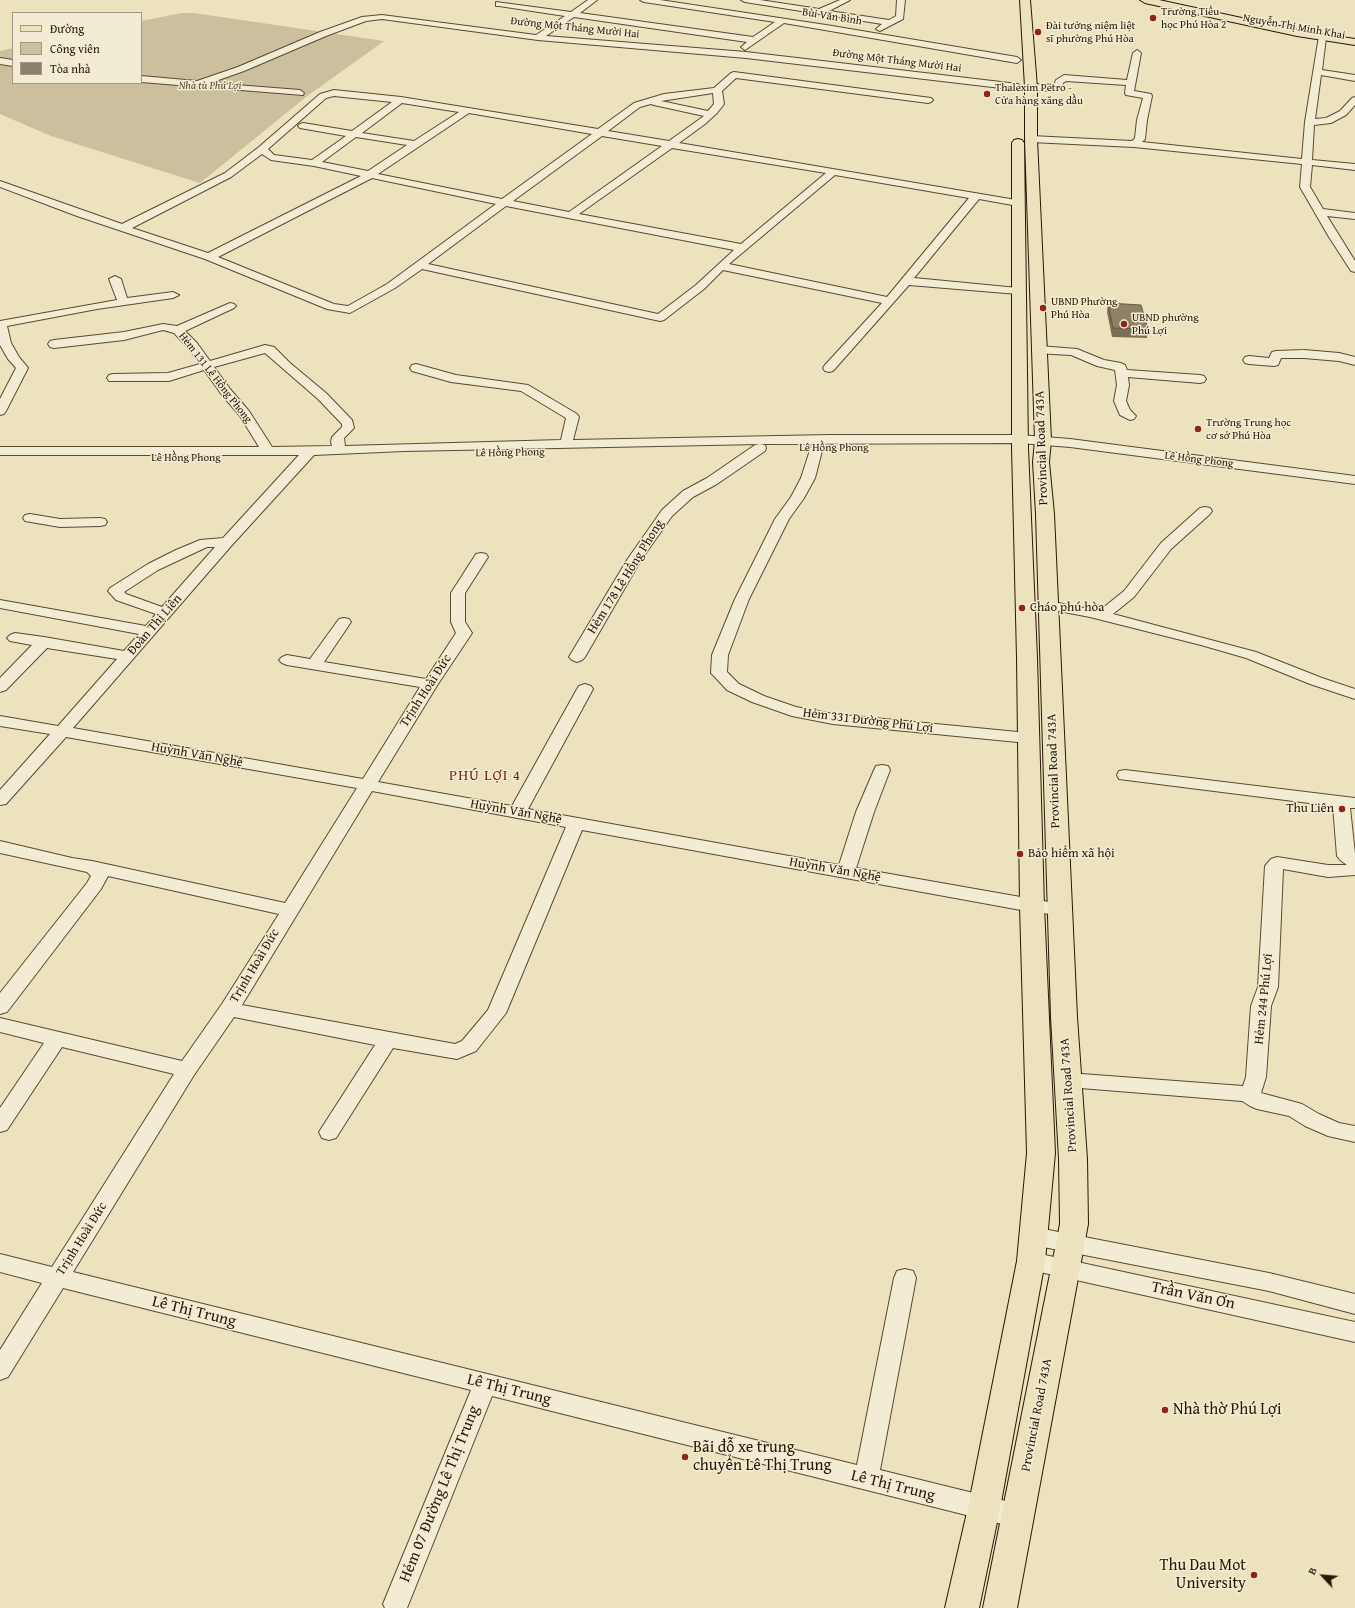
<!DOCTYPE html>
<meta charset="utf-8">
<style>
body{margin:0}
#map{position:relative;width:1355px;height:1608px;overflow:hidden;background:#ece2bd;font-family:"Gentium Book Plus",serif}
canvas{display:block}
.legend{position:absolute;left:12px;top:12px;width:130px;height:72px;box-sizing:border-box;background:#f3ecd4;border:1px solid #a29781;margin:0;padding:5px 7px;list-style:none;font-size:12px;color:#281704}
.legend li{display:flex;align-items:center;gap:8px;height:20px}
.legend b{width:20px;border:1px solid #a29781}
.north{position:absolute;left:1303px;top:1556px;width:40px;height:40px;-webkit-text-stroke:3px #f3ecd4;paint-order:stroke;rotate:296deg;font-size:11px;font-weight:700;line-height:16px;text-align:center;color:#281704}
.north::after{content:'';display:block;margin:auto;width:14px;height:18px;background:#281704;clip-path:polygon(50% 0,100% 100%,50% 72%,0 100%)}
</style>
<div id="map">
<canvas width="1355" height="1608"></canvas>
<ul class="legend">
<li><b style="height:5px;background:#ece2bd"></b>Đường</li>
<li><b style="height:11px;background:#cbbf9e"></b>Công viên</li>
<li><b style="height:11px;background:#8e8164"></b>Tòa nhà</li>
</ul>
<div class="north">B</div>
</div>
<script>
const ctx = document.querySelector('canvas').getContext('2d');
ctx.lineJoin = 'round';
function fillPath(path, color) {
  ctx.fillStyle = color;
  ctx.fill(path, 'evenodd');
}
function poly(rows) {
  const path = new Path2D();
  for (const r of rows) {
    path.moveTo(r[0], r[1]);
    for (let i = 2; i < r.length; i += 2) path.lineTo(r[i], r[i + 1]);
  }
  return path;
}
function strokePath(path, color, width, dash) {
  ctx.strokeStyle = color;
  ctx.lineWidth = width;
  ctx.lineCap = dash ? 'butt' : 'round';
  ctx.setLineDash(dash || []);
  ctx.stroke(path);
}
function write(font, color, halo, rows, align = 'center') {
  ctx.font = font + ' "Gentium Book Plus",serif';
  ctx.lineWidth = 3;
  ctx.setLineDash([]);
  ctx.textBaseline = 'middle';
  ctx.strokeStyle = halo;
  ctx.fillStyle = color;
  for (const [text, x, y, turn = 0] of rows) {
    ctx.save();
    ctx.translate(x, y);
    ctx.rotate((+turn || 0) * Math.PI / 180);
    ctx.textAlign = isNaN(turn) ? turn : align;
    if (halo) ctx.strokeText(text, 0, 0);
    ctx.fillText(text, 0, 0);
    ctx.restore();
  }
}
fillPath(poly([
 [182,13,194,13,384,41,306,97,200,183,51,136,0,114,0,51,13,48,13,83,141,83,141,21]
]), '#cbbf9e');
const minor = poly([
 [588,0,597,0,580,13,753,37,775,22,644,2,640,0,660,0,826,25,1017,57,1021,60,1017,63,784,23,745,50,741,47,747,42,574,17,546,36,746,52,1018,84,1022,87,1018,90,746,58,538,40,382,19,366,21,326,36,244,71,210,83,300,90,304,93,303,95,141,82,141,76,197,81,238,67,320,32,362,17,382,15,536,35,565,16,499,6,496,6,496,2,571,12,588,0],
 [741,0,760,0,819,9,840,0,850,0,829,11,889,20,896,16,897,0,905,0,903,19,880,31,876,29,882,24,745,2,741,0],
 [1319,36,1325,36,1326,38,1322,70,1355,75,1355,81,1321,75,1315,119,1326,118,1340,111,1352,98,1355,97,1355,105,1346,115,1331,123,1314,125,1312,160,1355,164,1355,170,1312,165,1310,187,1323,209,1355,213,1355,219,1327,216,1355,261,1355,272,1351,271,1329,237,1300,187,1302,164,1134,147,1031,142,1026,139,1031,136,1132,141,1135,138,1137,120,1143,98,1126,95,1125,93,1126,85,1066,81,1063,83,1061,90,1058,91,1031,90,1027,87,1031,84,1054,85,1056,80,1064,75,1127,80,1133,53,1137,50,1141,53,1134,91,1151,94,1152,96,1147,120,1145,139,1142,142,1302,159,1305,122,1319,36],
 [0,58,13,60,13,66,0,64,0,58],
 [734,72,931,98,933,100,931,102,928,103,736,78,722,91,724,104,717,113,705,124,679,143,1022,201,1023,203,1022,205,1018,206,979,199,914,278,1018,288,1022,289,1024,291,1022,293,1018,294,909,285,833,371,829,372,825,371,823,368,825,365,882,303,723,270,704,289,664,320,660,321,422,269,395,288,350,313,327,309,205,259,77,216,0,187,0,181,122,224,225,173,259,147,320,94,334,90,401,97,598,129,634,103,664,94,714,88,731,73,734,72],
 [713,93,714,104,708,111,661,101,713,93],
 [334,96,392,102,352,131,303,123,300,124,298,126,300,128,346,136,312,160,274,155,268,149,326,98,334,96],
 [402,103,459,112,414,141,362,133,402,103],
 [651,104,654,105,704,116,669,141,608,131,640,107,651,104],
 [469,113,592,134,502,199,378,174,469,113],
 [602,136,662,146,569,212,513,201,602,136],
 [356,137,407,145,368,171,322,162,356,137],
 [672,148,826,173,741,244,579,214,672,148],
 [262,154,271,160,314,166,361,176,208,253,132,228,231,177,262,154],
 [835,175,969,198,887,297,729,264,835,175],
 [372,178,496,204,387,284,348,306,334,304,218,257,372,178],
 [506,206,734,250,696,285,658,314,428,264,506,206],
 [115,276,121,279,127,298,173,292,179,295,173,298,97,309,7,326,11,343,19,357,28,368,6,411,4,414,0,415,0,399,16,368,8,359,0,345,0,321,117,300,109,279,115,276],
 [230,303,234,304,236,306,234,308,185,331,197,343,210,361,265,345,274,347,290,363,326,393,352,420,354,428,344,438,345,446,561,440,566,418,521,391,451,382,412,371,410,368,412,365,416,364,456,375,528,385,577,414,579,417,573,440,830,435,1020,435,1070,439,1355,476,1355,484,1070,447,1020,443,760,444,765,445,766,448,765,451,717,484,693,497,672,516,641,560,585,657,582,660,577,662,572,660,569,657,627,560,662,510,683,491,707,478,755,445,760,444,404,451,314,455,232,545,73,728,363,779,420,687,287,665,282,663,279,660,282,657,287,655,310,659,339,619,344,618,349,619,351,622,324,662,426,679,456,633,451,622,451,593,476,554,481,553,486,554,488,557,465,593,465,622,472,633,438,684,378,782,512,806,577,689,579,686,585,684,591,686,593,689,528,809,839,865,856,812,874,770,876,766,882,765,888,766,890,770,874,812,856,868,1066,905,1069,909,1066,913,1060,915,1032,912,582,830,506,1013,476,1051,457,1059,393,1048,336,1138,329,1140,322,1138,319,1132,375,1045,234,1017,194,1075,73,1272,857,1465,894,1278,897,1271,905,1269,913,1271,916,1278,880,1470,1018,1504,1027,1508,1031,1516,1027,1524,1018,1528,492,1396,407,1608,385,1608,383,1604,471,1390,63,1288,8,1377,0,1380,0,1350,42,1283,0,1272,0,1254,52,1267,174,1074,62,1047,7,1130,0,1132,0,1108,44,1043,0,1032,0,1018,182,1061,222,1004,279,914,108,876,101,889,7,1012,0,1014,0,993,87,883,91,876,87,872,0,853,0,841,72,858,92,861,285,903,357,788,66,737,6,804,0,805,0,790,50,734,0,726,0,716,58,726,117,659,47,648,6,690,0,692,0,678,32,645,10,641,7,638,10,635,15,633,44,637,124,651,139,634,0,608,0,600,146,626,156,614,116,600,108,591,110,588,148,564,176,550,200,540,223,538,299,455,0,455,0,447,259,447,240,416,222,395,204,370,169,381,109,381,107,378,109,375,113,374,168,373,200,364,189,349,174,333,163,330,124,340,54,348,50,347,48,344,50,341,54,340,124,332,163,324,177,326,230,303],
 [265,353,318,399,342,424,342,427,332,437,331,442,332,446,272,447,249,411,230,389,214,367,265,353],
 [207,547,215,547,162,607,126,594,124,592,158,570,207,547],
 [372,791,566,827,488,1010,462,1041,455,1044,242,1005,372,791],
 [1039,346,1077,349,1104,360,1121,363,1125,365,1127,370,1200,375,1204,376,1206,379,1204,382,1200,383,1128,377,1129,385,1126,401,1130,410,1136,416,1134,419,1130,420,1120,415,1114,401,1117,385,1115,370,1097,366,1071,355,1035,353,1033,350,1035,347,1039,346],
 [1304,350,1339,353,1355,357,1355,365,1339,361,1304,358,1281,358,1278,365,1274,366,1249,364,1245,363,1243,360,1245,357,1249,356,1269,358,1272,352,1276,351,1304,350],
 [817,443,822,444,823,447,815,478,804,498,789,519,749,599,728,655,727,672,739,684,764,696,796,707,833,714,1028,733,1034,735,1036,738,1034,741,1028,743,833,724,792,716,752,702,727,690,714,676,711,673,712,655,735,599,775,519,791,497,801,478,811,447,812,444,817,443],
 [1205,507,1210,508,1212,511,1210,514,1171,549,1134,597,1113,614,1256,652,1322,678,1355,689,1355,699,1310,684,1246,658,1201,645,1090,617,1043,608,1041,605,1043,602,1048,601,1099,611,1124,591,1161,543,1200,508,1205,507],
 [30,514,60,519,100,518,105,519,107,522,105,525,100,526,60,527,25,521,23,518,25,515,30,514],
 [1125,770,1355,798,1355,808,1350,808,1355,854,1355,875,1328,877,1283,869,1278,987,1271,1006,1266,1077,1261,1093,1302,1104,1319,1114,1339,1123,1355,1126,1355,1142,1328,1136,1305,1126,1289,1116,1257,1109,1250,1106,1242,1101,1068,1087,1061,1085,1058,1080,1061,1075,1068,1073,1243,1086,1246,1077,1251,1006,1258,987,1265,866,1271,859,1277,857,1328,865,1347,865,1340,860,1337,856,1333,806,1119,779,1117,775,1119,771,1125,770],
 [1033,1227,1269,1273,1355,1294,1355,1314,1269,1291,1033,1245,1025,1242,1022,1236,1025,1230,1033,1227],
 [1031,1252,1355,1322,1355,1342,1031,1270,1023,1267,1020,1261,1023,1255,1031,1252]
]);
const major = poly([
 [1020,0,1030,0,1037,87,1037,139,1051,440,1049,462,1054,514,1077,1017,1087,1159,1088,1224,1017,1608,983,1608,1060,1224,1059,1159,1051,1017,1036,514,1033,462,1035,440,1025,139,1025,87,1020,0],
 [1140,0,1159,0,1297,30,1355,39,1355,45,1297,36,1145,3,1140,0],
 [1018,139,1022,140,1024,143,1028,448,1037,658,1044,906,1055,1153,1045,1261,1000,1508,979,1608,945,1608,968,1508,1017,1261,1027,1153,1020,906,1017,658,1012,448,1012,143,1014,140,1018,139]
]);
strokePath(minor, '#594a32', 2);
strokePath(major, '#281704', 2);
fillPath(minor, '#f3ecd4');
fillPath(major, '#ece2bd');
fillPath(poly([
 [1108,303,1148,329,1147,338,1112,337,1107,312]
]), '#7a6f56');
const building = poly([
 [1108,303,1141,305,1148,329,1113,328,1108,303]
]);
fillPath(building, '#8e8164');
strokePath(building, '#635a46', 1);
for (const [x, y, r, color] of [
 [1153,18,4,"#8f2418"],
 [1038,32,4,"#8f2418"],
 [987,94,4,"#8f2418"],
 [1043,308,4,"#8f2418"],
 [1124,324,4,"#8f2418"],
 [1198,429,4,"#8f2418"],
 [1022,608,4,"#8f2418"],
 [1342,809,4,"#8f2418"],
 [1020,854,4,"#8f2418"],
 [1165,1410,4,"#8f2418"],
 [685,1457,4,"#8f2418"],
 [1254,1575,4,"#8f2418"]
]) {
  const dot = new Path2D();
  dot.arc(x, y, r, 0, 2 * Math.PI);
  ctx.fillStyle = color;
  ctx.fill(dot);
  strokePath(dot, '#f3ecd4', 1.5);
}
write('11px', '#281704', '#f3ecd4', [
 ["Trường Tiểu",1161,12],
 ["học Phú Hòa 2",1161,25],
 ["Đài tưởng niệm liệt",1046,26],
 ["sĩ phường Phú Hòa",1046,39],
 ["Thalexim Petro -",995,88],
 ["Cửa hàng xăng dầu",995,101],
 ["UBND Phường",1051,302],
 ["Phú Hòa",1051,315],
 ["UBND phường",1132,318],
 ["Phú Lợi",1132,331],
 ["Trường Trung học",1206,423],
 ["cơ sở Phú Hòa",1206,436]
], 'left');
write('11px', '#281704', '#f3ecd4', [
 ["Bùi Văn Bình",832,17,9],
 ["Nguyễn Thị Minh Khai",1294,27,10],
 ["Đường Một Tháng Mười Hai",575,28,6],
 ["Đường Một Tháng Mười Hai",897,61,7],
 ["Hẻm 131 Lê Hồng Phong",215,378,52],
 ["Lê Hồng Phong",834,448],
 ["Lê Hồng Phong",510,453,-1],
 ["Lê Hồng Phong",186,458],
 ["Lê Hồng Phong",1199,460,7]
]);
write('italic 11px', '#594932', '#f3ecd4', [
 ["Nhà tù Phú Lợi",210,86]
]);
write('13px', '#281704', '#f3ecd4', [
 ["Provincial Road 743A",1042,448,-92],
 ["Hẻm 178 Lê Hồng Phong",626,577,-58],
 ["Đoàn Thị Liên",155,625,-49],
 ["Trịnh Hoài Đức",426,691,-57],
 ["Hẻm 331 Đường Phú Lợi",868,721,7],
 ["Huỳnh Văn Nghệ",197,755,10],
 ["Provincial Road 743A",1054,771,-92],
 ["Huỳnh Văn Nghệ",516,812,10],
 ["Huỳnh Văn Nghệ",835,870,10],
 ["Trịnh Hoài Đức",255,966,-59],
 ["Hẻm 244 Phú Lợi",1264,999,-84],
 ["Provincial Road 743A",1069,1095,-94],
 ["Trịnh Hoài Đức",82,1239,-58],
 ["Provincial Road 743A",1037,1415,-79]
]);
write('13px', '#281704', '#f3ecd4', [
 ["Cháo phú hòa",1030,608],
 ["Thu Liên",1334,809,"right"],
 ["Bảo hiểm xã hội",1028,854]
], 'left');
ctx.letterSpacing = '1px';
write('15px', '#7a1f14', '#f3ecd4', [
 ["PHÚ LỢI 4",485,776]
]);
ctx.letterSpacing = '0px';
write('16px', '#281704', '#f3ecd4', [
 ["Trần Văn Ơn",1193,1296,12],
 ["Lê Thị Trung",194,1312,14],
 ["Lê Thị Trung",509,1390,14],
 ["Lê Thị Trung",893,1486,14],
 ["Hẻm 07 Đường Lê Thị Trung",440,1494,-68]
]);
write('16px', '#281704', '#f3ecd4', [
 ["Nhà thờ Phú Lợi",1173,1410],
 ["Bãi đỗ xe trung",693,1448],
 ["chuyển Lê Thị Trung",693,1466],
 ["Thu Dau Mot",1246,1566,"right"],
 ["University",1246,1584,"right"]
], 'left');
</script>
